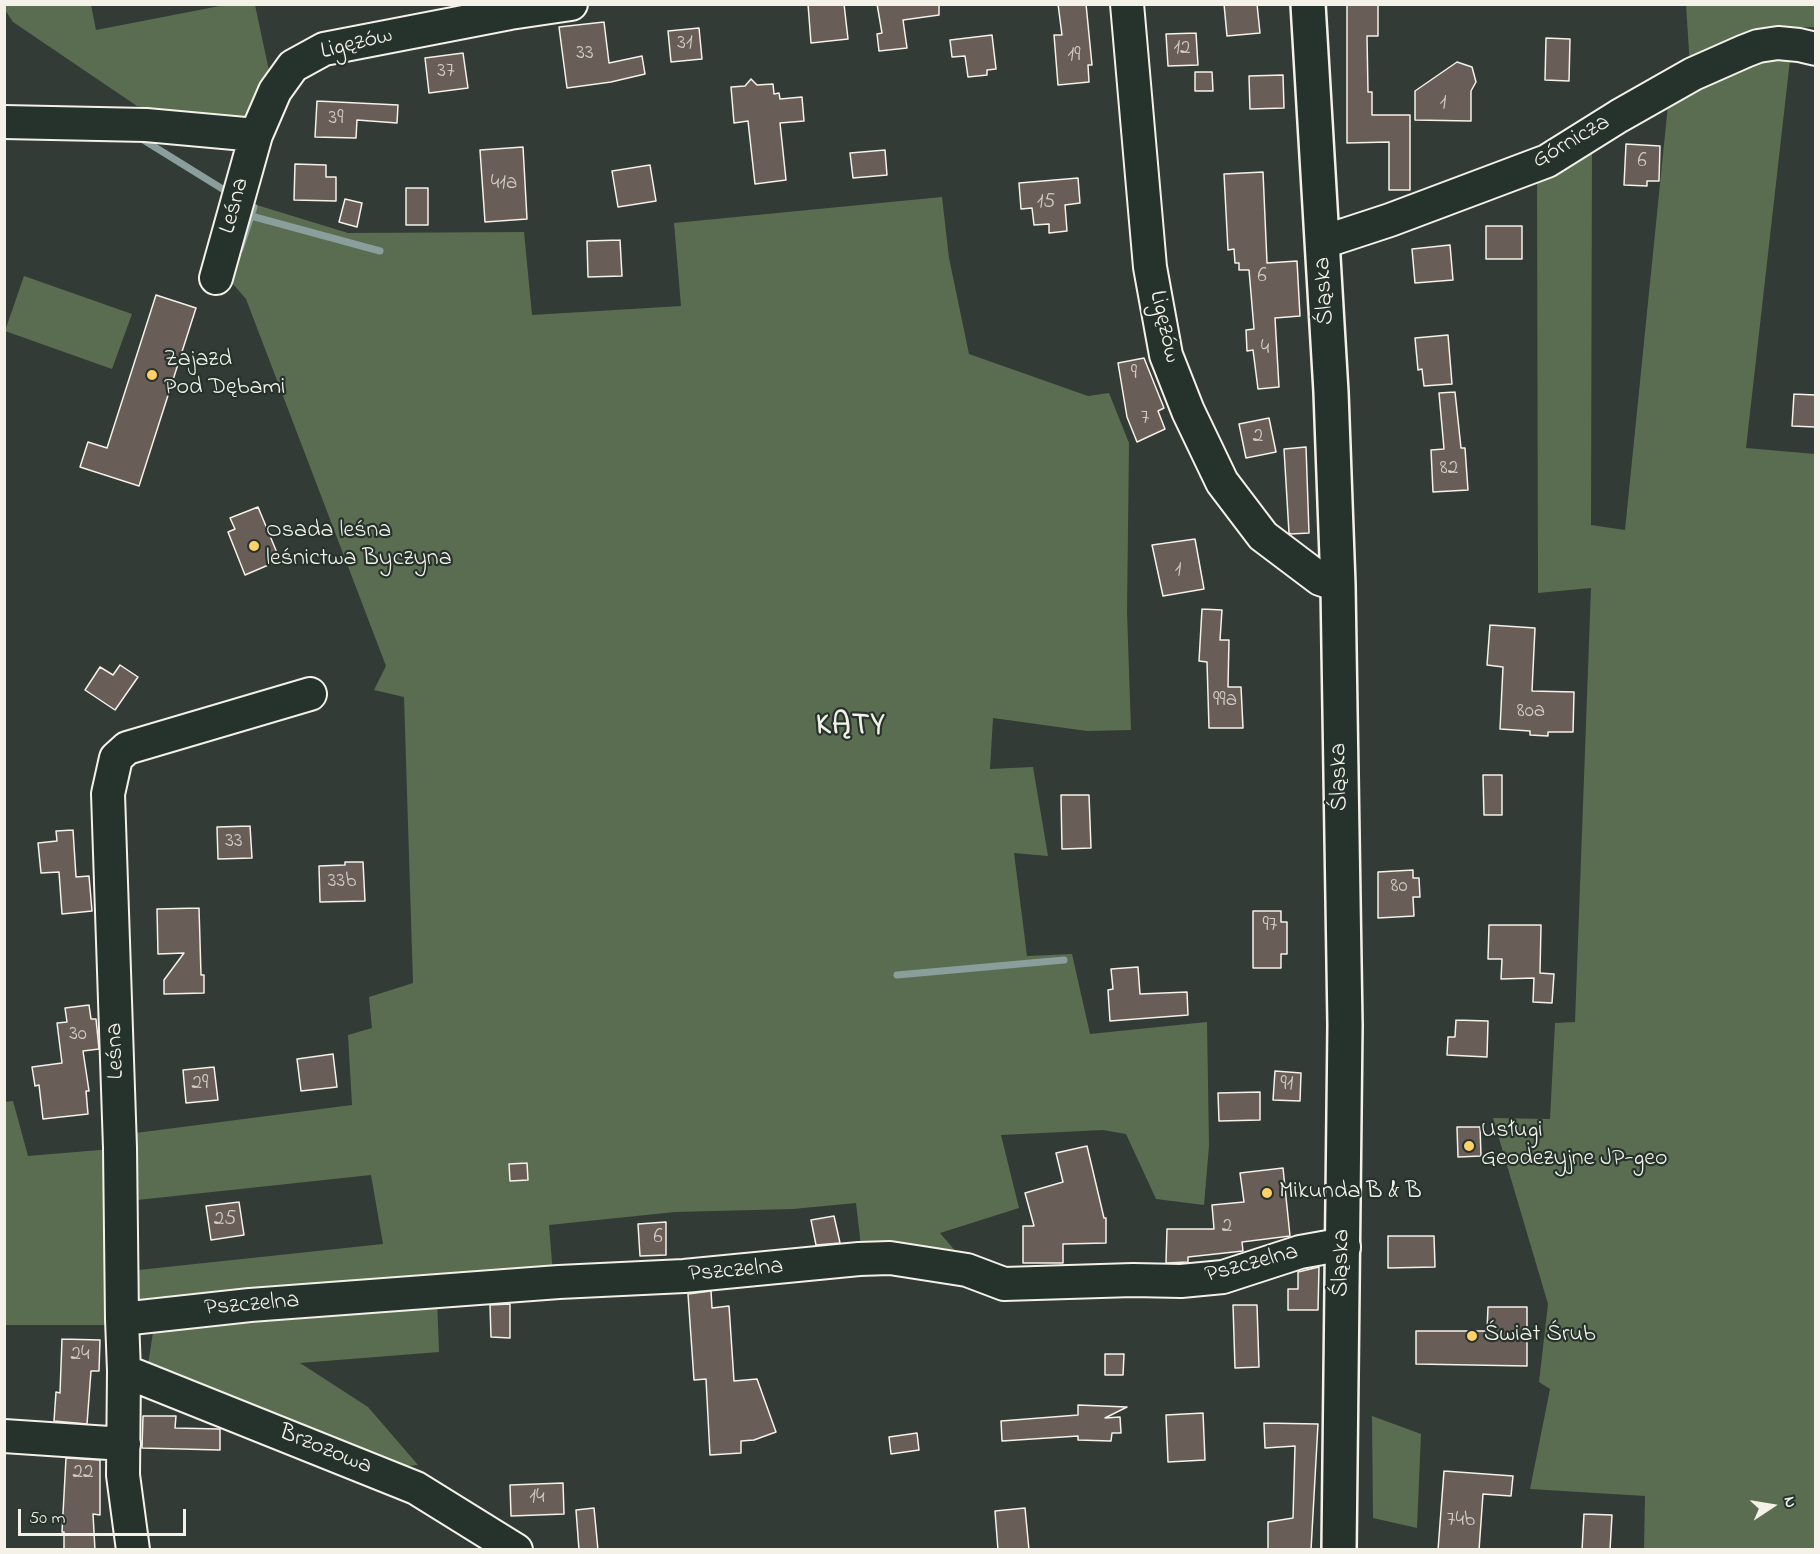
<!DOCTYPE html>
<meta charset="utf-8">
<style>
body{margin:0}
#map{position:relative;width:1820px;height:1554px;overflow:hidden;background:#333b36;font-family:"Indie Flower",sans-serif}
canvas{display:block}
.frame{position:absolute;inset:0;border:6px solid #f4f1e8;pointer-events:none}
.north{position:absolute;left:1742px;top:1476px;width:60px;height:60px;-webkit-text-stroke:4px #26332d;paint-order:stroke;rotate:78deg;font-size:16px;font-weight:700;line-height:24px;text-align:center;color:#f4f1e8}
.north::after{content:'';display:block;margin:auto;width:21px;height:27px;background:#f4f1e8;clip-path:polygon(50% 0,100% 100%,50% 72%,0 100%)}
.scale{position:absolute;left:18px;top:1509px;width:168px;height:27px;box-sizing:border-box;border:3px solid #f4f1e8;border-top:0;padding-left:8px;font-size:18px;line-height:21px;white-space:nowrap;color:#f4f1e8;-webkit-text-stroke:4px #26332d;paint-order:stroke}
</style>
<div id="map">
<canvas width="1820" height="1554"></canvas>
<div class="frame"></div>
<div class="north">N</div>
<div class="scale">50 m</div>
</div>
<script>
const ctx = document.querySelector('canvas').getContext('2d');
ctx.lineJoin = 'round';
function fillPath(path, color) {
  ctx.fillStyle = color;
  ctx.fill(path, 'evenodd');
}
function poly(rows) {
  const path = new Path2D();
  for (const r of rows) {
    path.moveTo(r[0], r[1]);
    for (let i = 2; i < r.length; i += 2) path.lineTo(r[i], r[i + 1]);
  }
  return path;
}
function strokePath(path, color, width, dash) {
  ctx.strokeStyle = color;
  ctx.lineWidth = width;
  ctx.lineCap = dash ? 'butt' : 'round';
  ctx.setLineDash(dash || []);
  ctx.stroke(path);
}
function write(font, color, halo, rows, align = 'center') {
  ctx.font = font + ' "Indie Flower",sans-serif';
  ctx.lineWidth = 4.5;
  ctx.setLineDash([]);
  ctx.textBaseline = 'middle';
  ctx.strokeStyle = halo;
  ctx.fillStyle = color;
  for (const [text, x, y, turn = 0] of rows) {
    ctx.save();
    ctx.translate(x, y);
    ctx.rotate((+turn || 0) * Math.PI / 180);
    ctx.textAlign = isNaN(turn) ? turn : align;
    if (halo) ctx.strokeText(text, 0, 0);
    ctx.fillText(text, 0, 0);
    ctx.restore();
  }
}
fillPath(poly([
 [4,5,91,5,96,30,225,5,255,5,271,80,248,125,137,106,13,22,5,10],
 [1686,5,1815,5,1815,27,1781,28,1690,67],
 [1791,51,1746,448,1815,454,1815,1549,1644,1549,1645,1496,1530,1489,1550,1389,1539,1382,1548,1304,1493,1118,1550,1119,1555,1023,1575,1022,1591,588,1538,593,1537,176,1592,141,1591,525,1625,530,1669,95,1754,54],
 [942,197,949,258,969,354,1088,396,1109,393,1129,443,1127,612,1131,730,1087,731,993,718,990,769,1033,767,1048,856,1014,853,1027,956,1072,954,1090,1034,1207,1022,1209,1146,1204,1205,1156,1199,1126,1134,1103,1130,1001,1135,1019,1208,940,1233,968,1266,862,1255,856,1203,793,1209,675,1212,549,1225,553,1275,139,1310,129,1271,383,1244,371,1175,128,1201,128,1134,352,1105,348,1035,372,1028,369,997,413,983,404,697,374,690,386,666,246,299,225,275,247,202,348,233,524,232,532,315,681,306,674,223],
 [24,276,132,314,112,369,5,331],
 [13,1101,28,1156,112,1149,116,1325,5,1325,4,1102],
 [437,1299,439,1352,300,1363,368,1407,418,1465,386,1468,147,1371,154,1326],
 [1372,1416,1421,1434,1417,1528,1373,1518]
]), '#5a6d51');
strokePath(poly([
 [137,136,229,193],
 [251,216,380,251],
 [240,249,254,207],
 [897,975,1064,960]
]), '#8a9e9b', 7);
const building = poly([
 [808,4,844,4,848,39,811,43,808,4],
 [877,4,939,4,939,15,903,20,907,48,879,51,877,34,882,33,877,4],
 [1058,4,1086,4,1092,65,1088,65,1089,82,1058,85,1054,35,1062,35,1058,4],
 [1224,4,1257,4,1260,33,1227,36,1224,4],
 [1347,4,1378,4,1378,36,1367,36,1368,92,1372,92,1372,115,1410,115,1410,190,1389,190,1389,142,1347,143,1347,4],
 [604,22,609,63,642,56,645,74,611,82,567,88,559,27,604,22],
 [699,28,702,59,671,62,668,31,699,28],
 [1196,33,1198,65,1168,66,1166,34,1196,33],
 [992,35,996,69,987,70,987,75,968,77,965,56,952,57,950,40,992,35],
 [1546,38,1570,39,1569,81,1545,80,1546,38],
 [463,53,468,88,429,93,425,58,463,53],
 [1457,62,1472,67,1476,82,1471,91,1471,121,1415,120,1415,91,1457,62],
 [1195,72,1212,72,1213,91,1195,91,1195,72],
 [1283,75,1284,108,1250,109,1249,76,1283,75],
 [751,79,757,85,773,84,774,94,779,93,780,99,802,97,804,121,780,123,786,180,755,184,748,121,734,123,731,87,745,86,751,79],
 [317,101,398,105,397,123,357,120,356,138,315,137,317,101],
 [1626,144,1660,146,1659,181,1647,181,1647,186,1624,185,1626,144],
 [523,147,527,219,485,222,480,150,523,147],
 [885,150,887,175,853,178,850,153,885,150],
 [295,164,326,165,326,177,336,177,336,201,294,200,295,164],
 [650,165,656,201,618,207,612,171,650,165],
 [1263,172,1267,263,1297,261,1300,316,1275,318,1279,387,1258,389,1253,350,1247,351,1246,330,1254,329,1249,270,1239,270,1239,263,1235,263,1234,249,1228,250,1224,174,1263,172],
 [1078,178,1080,203,1065,205,1067,231,1049,233,1049,224,1034,225,1032,208,1021,209,1019,183,1078,178],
 [406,188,428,188,428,225,406,225,406,188],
 [345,199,362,203,357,227,339,222,345,199],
 [1486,226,1522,226,1522,259,1486,259,1486,226],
 [620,240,622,276,588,277,587,241,620,240],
 [1450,245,1453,280,1415,283,1412,249,1450,245],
 [156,295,196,308,139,486,80,467,88,442,107,448,156,295],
 [1448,335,1452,384,1424,386,1422,369,1418,370,1415,338,1448,335],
 [1144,358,1164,408,1158,411,1165,429,1137,442,1127,417,1118,363,1144,358],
 [1455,392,1461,448,1465,448,1468,490,1433,492,1431,450,1444,449,1439,393,1455,392],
 [1794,394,1815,395,1815,427,1792,426,1794,394],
 [1269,418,1276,452,1246,458,1239,424,1269,418],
 [1306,447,1309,533,1291,534,1289,533,1284,449,1306,447],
 [258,507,280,560,245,575,228,532,235,529,230,518,258,507],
 [1195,539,1204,589,1163,596,1152,545,1195,539],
 [1202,609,1222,610,1220,640,1229,640,1228,687,1241,687,1243,728,1209,728,1207,662,1199,661,1202,609],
 [1490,625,1535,628,1532,691,1574,692,1573,732,1548,732,1548,736,1530,735,1530,731,1500,729,1503,667,1487,665,1490,625],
 [120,665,138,677,115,710,85,690,100,667,113,675,120,665],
 [1483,775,1502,775,1502,815,1484,815,1483,775],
 [1061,795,1089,795,1091,848,1062,849,1061,795],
 [250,826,252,858,218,859,217,827,250,826],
 [73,830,76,877,89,876,92,911,62,914,59,872,41,873,38,843,57,841,56,831,73,830],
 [345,862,363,862,365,901,320,902,319,866,345,865,345,862],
 [1413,870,1413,878,1419,878,1420,897,1413,897,1414,916,1378,918,1378,872,1413,870],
 [199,908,201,975,204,975,204,993,164,994,164,980,184,953,158,954,157,909,199,908],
 [1253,911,1281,911,1281,922,1287,922,1287,954,1281,954,1281,968,1253,968,1253,911],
 [1489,925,1541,925,1540,973,1554,974,1552,1003,1533,1002,1534,978,1501,979,1502,959,1488,959,1489,925],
 [1138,967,1140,994,1187,992,1188,1015,1110,1021,1108,990,1113,989,1111,969,1138,967],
 [89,1005,91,1019,96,1019,99,1049,83,1051,89,1091,86,1091,88,1114,43,1119,39,1085,35,1086,32,1067,62,1063,57,1023,67,1022,65,1008,89,1005],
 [1456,1020,1488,1021,1487,1057,1447,1055,1448,1037,1455,1037,1456,1020],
 [333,1054,337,1087,301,1091,297,1059,333,1054],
 [214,1067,218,1100,186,1103,183,1070,214,1067],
 [1275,1071,1301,1073,1300,1101,1273,1100,1275,1071],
 [1260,1092,1260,1120,1219,1121,1218,1093,1260,1092],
 [1457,1127,1480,1127,1481,1156,1458,1157,1457,1127],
 [1087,1146,1104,1218,1106,1218,1106,1243,1063,1244,1063,1263,1023,1263,1023,1226,1034,1226,1025,1193,1063,1182,1056,1153,1087,1146],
 [527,1163,528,1180,510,1181,509,1164,527,1163],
 [1283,1168,1290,1236,1242,1242,1243,1251,1188,1257,1188,1262,1166,1263,1167,1229,1214,1229,1212,1205,1244,1202,1240,1173,1283,1168],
 [239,1202,244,1235,211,1240,206,1206,239,1202],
 [834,1216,840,1243,816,1245,811,1220,834,1216],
 [666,1222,666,1255,640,1256,638,1224,666,1222],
 [1388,1236,1434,1236,1435,1267,1388,1268,1388,1236],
 [1319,1267,1318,1310,1288,1310,1288,1289,1298,1289,1298,1272,1319,1267],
 [711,1291,712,1308,729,1306,734,1381,757,1379,776,1432,754,1440,741,1441,741,1453,710,1455,706,1379,694,1380,688,1294,711,1291],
 [510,1304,510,1338,491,1337,490,1305,510,1304],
 [1233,1305,1257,1305,1259,1367,1235,1368,1233,1305],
 [1488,1307,1527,1307,1527,1366,1416,1364,1416,1331,1487,1331,1488,1307],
 [62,1339,100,1340,99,1371,91,1371,87,1424,54,1421,56,1392,60,1393,62,1339],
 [1105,1354,1124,1354,1123,1375,1105,1375,1105,1354],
 [1078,1405,1127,1407,1105,1418,1120,1417,1121,1433,1112,1433,1111,1441,1078,1440,1078,1436,1002,1441,1001,1421,1078,1415,1078,1405],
 [1203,1413,1205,1460,1168,1462,1166,1415,1203,1413],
 [143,1416,176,1416,175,1428,220,1429,220,1450,142,1448,143,1416],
 [1264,1423,1318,1424,1311,1550,1268,1550,1268,1522,1293,1518,1295,1446,1265,1448,1264,1423],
 [917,1433,919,1450,891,1454,889,1437,917,1433],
 [66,1458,100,1460,100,1515,93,1514,95,1550,64,1550,64,1532,62,1532,66,1458],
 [1444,1471,1513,1476,1511,1496,1483,1494,1479,1550,1438,1550,1444,1471],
 [563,1483,564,1514,511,1516,510,1485,563,1483],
 [594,1508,598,1550,579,1550,576,1510,594,1508],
 [1025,1508,1029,1550,998,1550,995,1511,1025,1508],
 [1584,1514,1612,1515,1610,1550,1582,1550,1584,1514]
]);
fillPath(building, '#695d58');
strokePath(building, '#f4f1e8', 1.5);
const minor = poly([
 [1127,4,1150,267,1166,355,1188,411,1222,482,1263,536,1320,579,1338,585],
 [4,122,146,125,256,135],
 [1323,242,1390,220,1547,161,1619,116,1693,74,1745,51,1758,46,1778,43,1799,45,1816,49],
 [216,278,256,135,275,91,293,66,324,49,510,13,571,4],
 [122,1319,250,1305,559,1282,684,1276,859,1259,890,1258,967,1270,1004,1284,1133,1280,1181,1281,1223,1277,1300,1252,1328,1247,1344,1247],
 [124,1371,416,1488,516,1550],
 [4,1436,124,1444],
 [133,1550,123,1475,124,1371,122,1319,120,1148,108,794,116,758,127,748,310,694]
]);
const major = poly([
 [1308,4,1331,392,1338,585,1345,1025,1339,1550]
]);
strokePath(minor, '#f4f1e8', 36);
strokePath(major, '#f4f1e8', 38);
strokePath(minor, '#26332d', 32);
strokePath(major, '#26332d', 33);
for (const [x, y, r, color] of [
 [152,375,6,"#ffd166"],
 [254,546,6,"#ffd166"],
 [1469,1146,6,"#ffd166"],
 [1267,1193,6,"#ffd166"],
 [1472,1336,6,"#ffd166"]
]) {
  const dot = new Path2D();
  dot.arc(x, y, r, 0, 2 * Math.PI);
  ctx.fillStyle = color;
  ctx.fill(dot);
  strokePath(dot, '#26332d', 2);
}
write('21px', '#d1ccc4', null, [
 ["31",685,45],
 ["12",1182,50],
 ["33",585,55],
 ["19",1074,57],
 ["37",446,73],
 ["1",1443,105],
 ["39",336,120],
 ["6",1642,163],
 ["41a",504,185],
 ["15",1046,204],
 ["6",1262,278],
 ["4",1265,350],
 ["9",1134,375],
 ["7",1145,420],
 ["2",1258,438],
 ["82",1449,470],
 ["1",1178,572],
 ["99a",1225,702],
 ["80a",1531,713],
 ["33",234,843],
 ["33b",342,883],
 ["80",1399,888],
 ["97",1270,927],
 ["30",78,1036],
 ["29",200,1085],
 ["91",1287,1086],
 ["25",225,1221],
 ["2",1227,1228],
 ["6",658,1239],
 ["24",80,1356],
 ["22",83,1474],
 ["14",537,1499],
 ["74b",1461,1522]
]);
write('24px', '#f4f1e8', '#26332d', [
 ["Ligęzów",357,45,-14],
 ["Górnicza",1572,143,-30],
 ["Leśna",236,206,-75],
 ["Śląska",1326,291,-93],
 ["Ligęzów",1163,327,77],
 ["Śląska",1341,777,-91],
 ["Leśna",117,1051,-92],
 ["Śląska",1343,1263,-89],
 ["Pszczelna",1252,1265,-15],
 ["Pszczelna",736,1272,-5],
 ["Pszczelna",252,1306,-5],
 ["Brzozowa",325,1451,22]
]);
write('24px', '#f4f1e8', '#26332d', [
 ["Zajazd",164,361],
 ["Pod Dębami",164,389],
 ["Osada leśna",266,532],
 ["leśnictwa Byczyna",266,560],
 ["Usługi",1481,1132],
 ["Geodezyjne JP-geo",1481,1160],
 ["Mikunda B & B",1279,1193],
 ["Świat Śrub",1484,1336]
], 'left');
ctx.letterSpacing = '1.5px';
write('bold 30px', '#f4f1e8', '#26332d', [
 ["KĄTY",851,728]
]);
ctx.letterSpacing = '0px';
</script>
